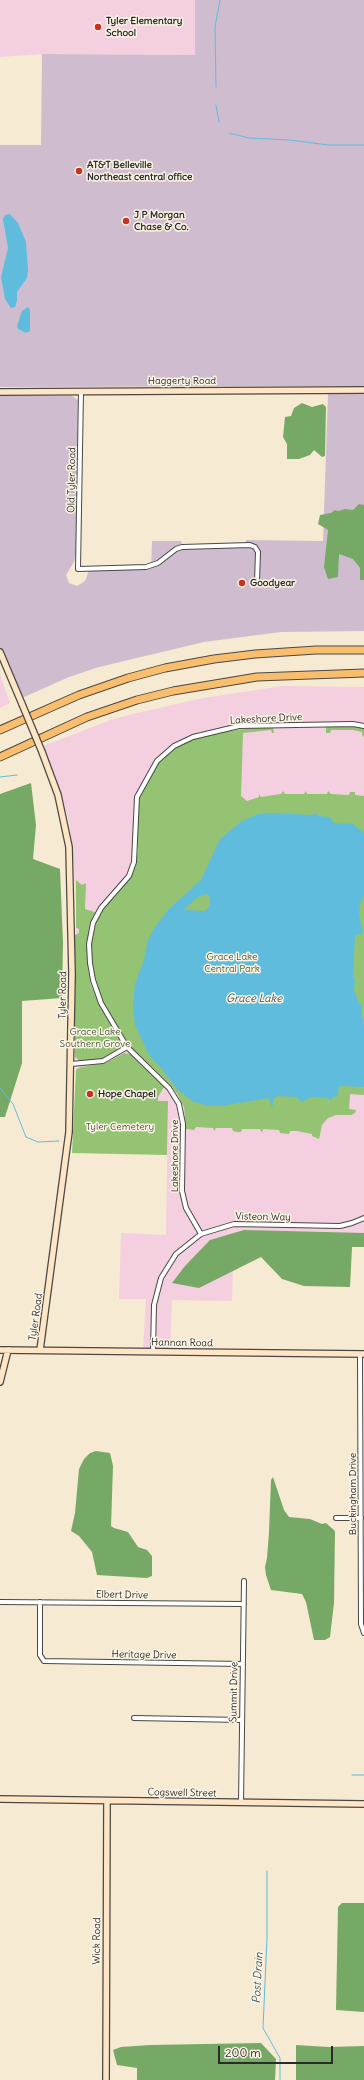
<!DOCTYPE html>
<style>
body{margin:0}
#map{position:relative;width:364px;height:2080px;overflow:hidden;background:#f6ead2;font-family:Delius,sans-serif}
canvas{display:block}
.scale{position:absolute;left:218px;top:2046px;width:115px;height:18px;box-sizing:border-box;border:2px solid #2b2b2b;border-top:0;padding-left:5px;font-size:12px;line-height:14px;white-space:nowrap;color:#2b2b2b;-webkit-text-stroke:3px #fcf5e5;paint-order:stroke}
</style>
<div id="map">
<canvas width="364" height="2080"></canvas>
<div class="scale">200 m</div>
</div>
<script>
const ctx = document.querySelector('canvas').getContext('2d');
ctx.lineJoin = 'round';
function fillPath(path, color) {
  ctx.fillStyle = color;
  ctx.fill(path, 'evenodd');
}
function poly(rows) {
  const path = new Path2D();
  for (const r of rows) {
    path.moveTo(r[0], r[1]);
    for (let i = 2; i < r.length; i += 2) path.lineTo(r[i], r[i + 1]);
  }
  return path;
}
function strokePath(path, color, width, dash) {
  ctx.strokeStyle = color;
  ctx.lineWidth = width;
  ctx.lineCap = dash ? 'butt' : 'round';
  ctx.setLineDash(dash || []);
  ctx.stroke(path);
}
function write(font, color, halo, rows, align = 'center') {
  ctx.font = font + ' Delius,sans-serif';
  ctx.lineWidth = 3;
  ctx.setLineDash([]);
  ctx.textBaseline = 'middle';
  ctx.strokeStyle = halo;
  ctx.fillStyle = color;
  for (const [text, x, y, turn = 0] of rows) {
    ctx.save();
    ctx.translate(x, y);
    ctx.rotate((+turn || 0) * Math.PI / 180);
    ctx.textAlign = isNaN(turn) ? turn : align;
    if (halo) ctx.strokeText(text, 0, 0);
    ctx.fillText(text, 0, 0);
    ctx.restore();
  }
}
fillPath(poly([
 [0,0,195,0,195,55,42,54,0,57],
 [0,674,10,703,0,708],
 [283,686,364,687,364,1238,234,1234,232,1301,172,1300,170,1350,143,1350,146,1299,119,1299,121,1233,166,1235,168,1102,158,1101,76,1080,76,904,73,855,69,822,59,787,43,746,111,720,137,713,203,698]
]), '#f3cfe0');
fillPath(poly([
 [195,0,364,0,364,386,0,387,0,145,41,145,42,54,195,55],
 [364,393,364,631,281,632,204,642,99,667,69,677,22,698,0,646,0,396,72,396,78,400,76,553,74,562,66,575,69,583,77,586,85,581,89,570,151,569,152,541,181,541,184,549,245,547,246,540,323,541,328,394]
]), '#cfbdcf');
fillPath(poly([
 [329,725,360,727,364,728,364,737,362,735,362,732,353,730,331,730,330,733,326,733,326,727],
 [268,726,273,727,274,733,272,733,271,730,243,733,241,796,247,801,259,797,259,794,261,797,281,794,283,791,285,794,304,794,306,791,307,794,327,794,328,791,331,794,349,795,350,792,355,792,355,795,364,796,364,1095,350,1094,349,1109,356,1110,355,1113,351,1115,336,1115,328,1118,322,1125,319,1139,312,1136,312,1134,297,1131,290,1131,289,1134,280,1133,279,1130,263,1129,262,1133,260,1129,242,1129,241,1132,237,1132,233,1131,232,1128,216,1128,214,1131,213,1128,196,1127,194,1130,186,1129,184,1107,178,1095,170,1084,130,1046,104,1005,95,979,92,961,92,942,97,919,105,907,129,880,136,864,138,852,138,807,141,793,155,767,167,754,188,740,214,733],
 [76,880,82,885,86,883,85,909,95,912,89,927,87,945,88,969,91,985,99,1004,122,1044,121,1048,103,1059,93,1061,80,1061,75,1057,75,935,79,933,79,929,76,928],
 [124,1053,130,1054,164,1087,158,1097,158,1101,168,1101,167,1155,72,1153,76,1070,81,1067,106,1063]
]), '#93c373');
fillPath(poly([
 [302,403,312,407,323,404,326,407,325,456,322,457,314,450,310,455,299,459,287,459,287,444,283,437,285,417,291,416,294,408],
 [359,504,364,505,364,580,360,580,360,568,353,559,339,554,338,577,328,579,324,567,328,530,318,524,320,515,331,513,335,510,338,511,345,509,353,510],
 [31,783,36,825,33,859,60,869,63,943,62,998,22,1001,22,1063,5,1117,0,1117,0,794],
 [244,1230,364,1233,364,1247,352,1247,350,1287,304,1286,282,1279,261,1257,199,1288,172,1283,185,1266,210,1240],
 [96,1451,110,1453,113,1466,111,1526,114,1528,128,1532,138,1547,147,1550,152,1556,152,1576,147,1578,97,1575,92,1552,79,1536,71,1531,75,1513,79,1469,84,1459,90,1453],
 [273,1477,284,1510,289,1517,310,1519,322,1524,326,1523,335,1531,334,1603,330,1637,325,1640,314,1640,306,1602,302,1594,271,1590,266,1575,265,1567,267,1558,269,1532,271,1480],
 [342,1903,364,1903,364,2012,336,2010,338,1907],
 [261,2043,276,2059,275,2080,137,2080,137,2068,117,2065,113,2050,121,2047,150,2045],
 [296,2045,329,2047,364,2046,364,2080,296,2080]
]), '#76a965');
fillPath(poly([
 [10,214,18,223,26,242,28,270,27,278,17,292,17,301,15,307,11,308,5,299,1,277,8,248,3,219,5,215],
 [28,307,30,310,30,331,26,333,18,329,17,326,22,311],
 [269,813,313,815,316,813,318,816,330,817,334,823,353,824,364,833,364,895,360,903,359,914,363,934,355,935,353,977,355,979,354,990,359,1003,363,1007,361,1010,364,1027,364,1087,339,1086,338,1096,332,1097,332,1101,327,1098,311,1097,302,1102,297,1097,278,1096,274,1098,272,1108,269,1098,221,1106,209,1106,192,1101,177,1089,161,1068,149,1055,135,1025,133,1007,135,984,144,960,148,940,155,927,169,909,201,880,220,839,242,821,258,814],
 [207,894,210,897,210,906,205,911,183,910,198,897]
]), '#5fbcdd');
strokePath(poly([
 [216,87,215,27,220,0],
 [216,105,219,122],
 [229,133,249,138,290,140,328,145,364,145],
 [0,777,17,775],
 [0,1088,13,1104,26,1137,38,1142,59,1141],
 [352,1775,364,1775],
 [267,1871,267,1938,263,2028,280,2058,280,2080]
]), '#5fbcdd', 1);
const street = poly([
 [81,391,78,569,146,567,158,563,176,549,182,547,250,545,255,547,258,552,257,581],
 [71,1064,103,1061,127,1047],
 [201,1234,186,1208,182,1191,183,1124,179,1104,169,1088,127,1047,101,1003,93,980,90,963,89,944,93,923,101,908,129,876,134,862,137,797,157,761,174,746,193,737,239,726,353,724,364,726],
 [153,1352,154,1305,161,1278,176,1254,201,1234,234,1224,340,1226,352,1223,364,1218],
 [360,1354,361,1624,364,1633],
 [336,1518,361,1518],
 [0,1602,244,1604],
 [40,1602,40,1655,44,1661,243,1664],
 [134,1718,242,1720],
 [241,1803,244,1581]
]);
const secondary = poly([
 [0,392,364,390],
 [0,652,22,704],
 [0,1350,364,1354],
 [40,1350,69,1132,72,974,69,847,58,795,42,752],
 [0,1382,8,1350],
 [0,1799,364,1804],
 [106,2080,107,1801]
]);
const highway = poly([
 [0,730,79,695,128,678,165,668,214,659,255,654,316,650,364,650],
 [0,757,87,717,137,700,173,691,257,677,364,673]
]);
strokePath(street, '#494844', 6);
strokePath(secondary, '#494844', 8);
strokePath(highway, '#494844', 9);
strokePath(street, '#fff', 4);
strokePath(secondary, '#fde5c5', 5.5);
strokePath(highway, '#f9be6d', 7);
const secondaryBridge = poly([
 [22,704,42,752]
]);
strokePath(secondaryBridge, '#494844', 8, []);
strokePath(secondaryBridge, '#fde5c5', 5.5);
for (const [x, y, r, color] of [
 [98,27,4,"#c8321e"],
 [79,171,4,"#c8321e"],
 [126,221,4,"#c8321e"],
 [242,583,4,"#c8321e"],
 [90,1094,4,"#c8321e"]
]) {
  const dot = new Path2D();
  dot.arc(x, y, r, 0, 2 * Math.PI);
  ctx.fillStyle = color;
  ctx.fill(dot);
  strokePath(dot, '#fcf5e5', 1.5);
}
write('bold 10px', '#2b2b2b', '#fcf5e5', [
 ["Tyler Elementary",106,21],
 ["School",106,33],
 ["AT&T Belleville",87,165],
 ["Northeast central office",87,177],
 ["J P Morgan",134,215],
 ["Chase & Co.",134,227],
 ["Goodyear",250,583],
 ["Hope Chapel",98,1094]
], 'left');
write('10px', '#2b2b2b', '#fcf5e5', [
 ["Haggerty Road",182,381],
 ["Old Tyler Road",72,480,-89],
 ["Lakeshore Drive",266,719,-3],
 ["Tyler Road",63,995,-89],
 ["Lakeshore Drive",175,1156,-90],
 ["Visteon Way",263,1217,1],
 ["Tyler Road",36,1317,-82],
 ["Hannan Road",182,1343,1],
 ["Buckingham Drive",353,1494,-90],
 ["Elbert Drive",122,1595,1],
 ["Heritage Drive",144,1655,1],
 ["Summit Drive",234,1692,-89],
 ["Cogswell Street",182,1793,1],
 ["Wick Road",97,1941,-89]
]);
write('10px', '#4a5941', '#fcf5e5', [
 ["Grace Lake",232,957],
 ["Central Park",232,969],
 ["Grace Lake",95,1032],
 ["Southern Grove",95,1044],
 ["Tyler Cemetery",120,1127]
]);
write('italic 11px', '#3b5660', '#fcf5e5', [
 ["Grace Lake",254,999],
 ["Post Drain",258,1978,-87]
]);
</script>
